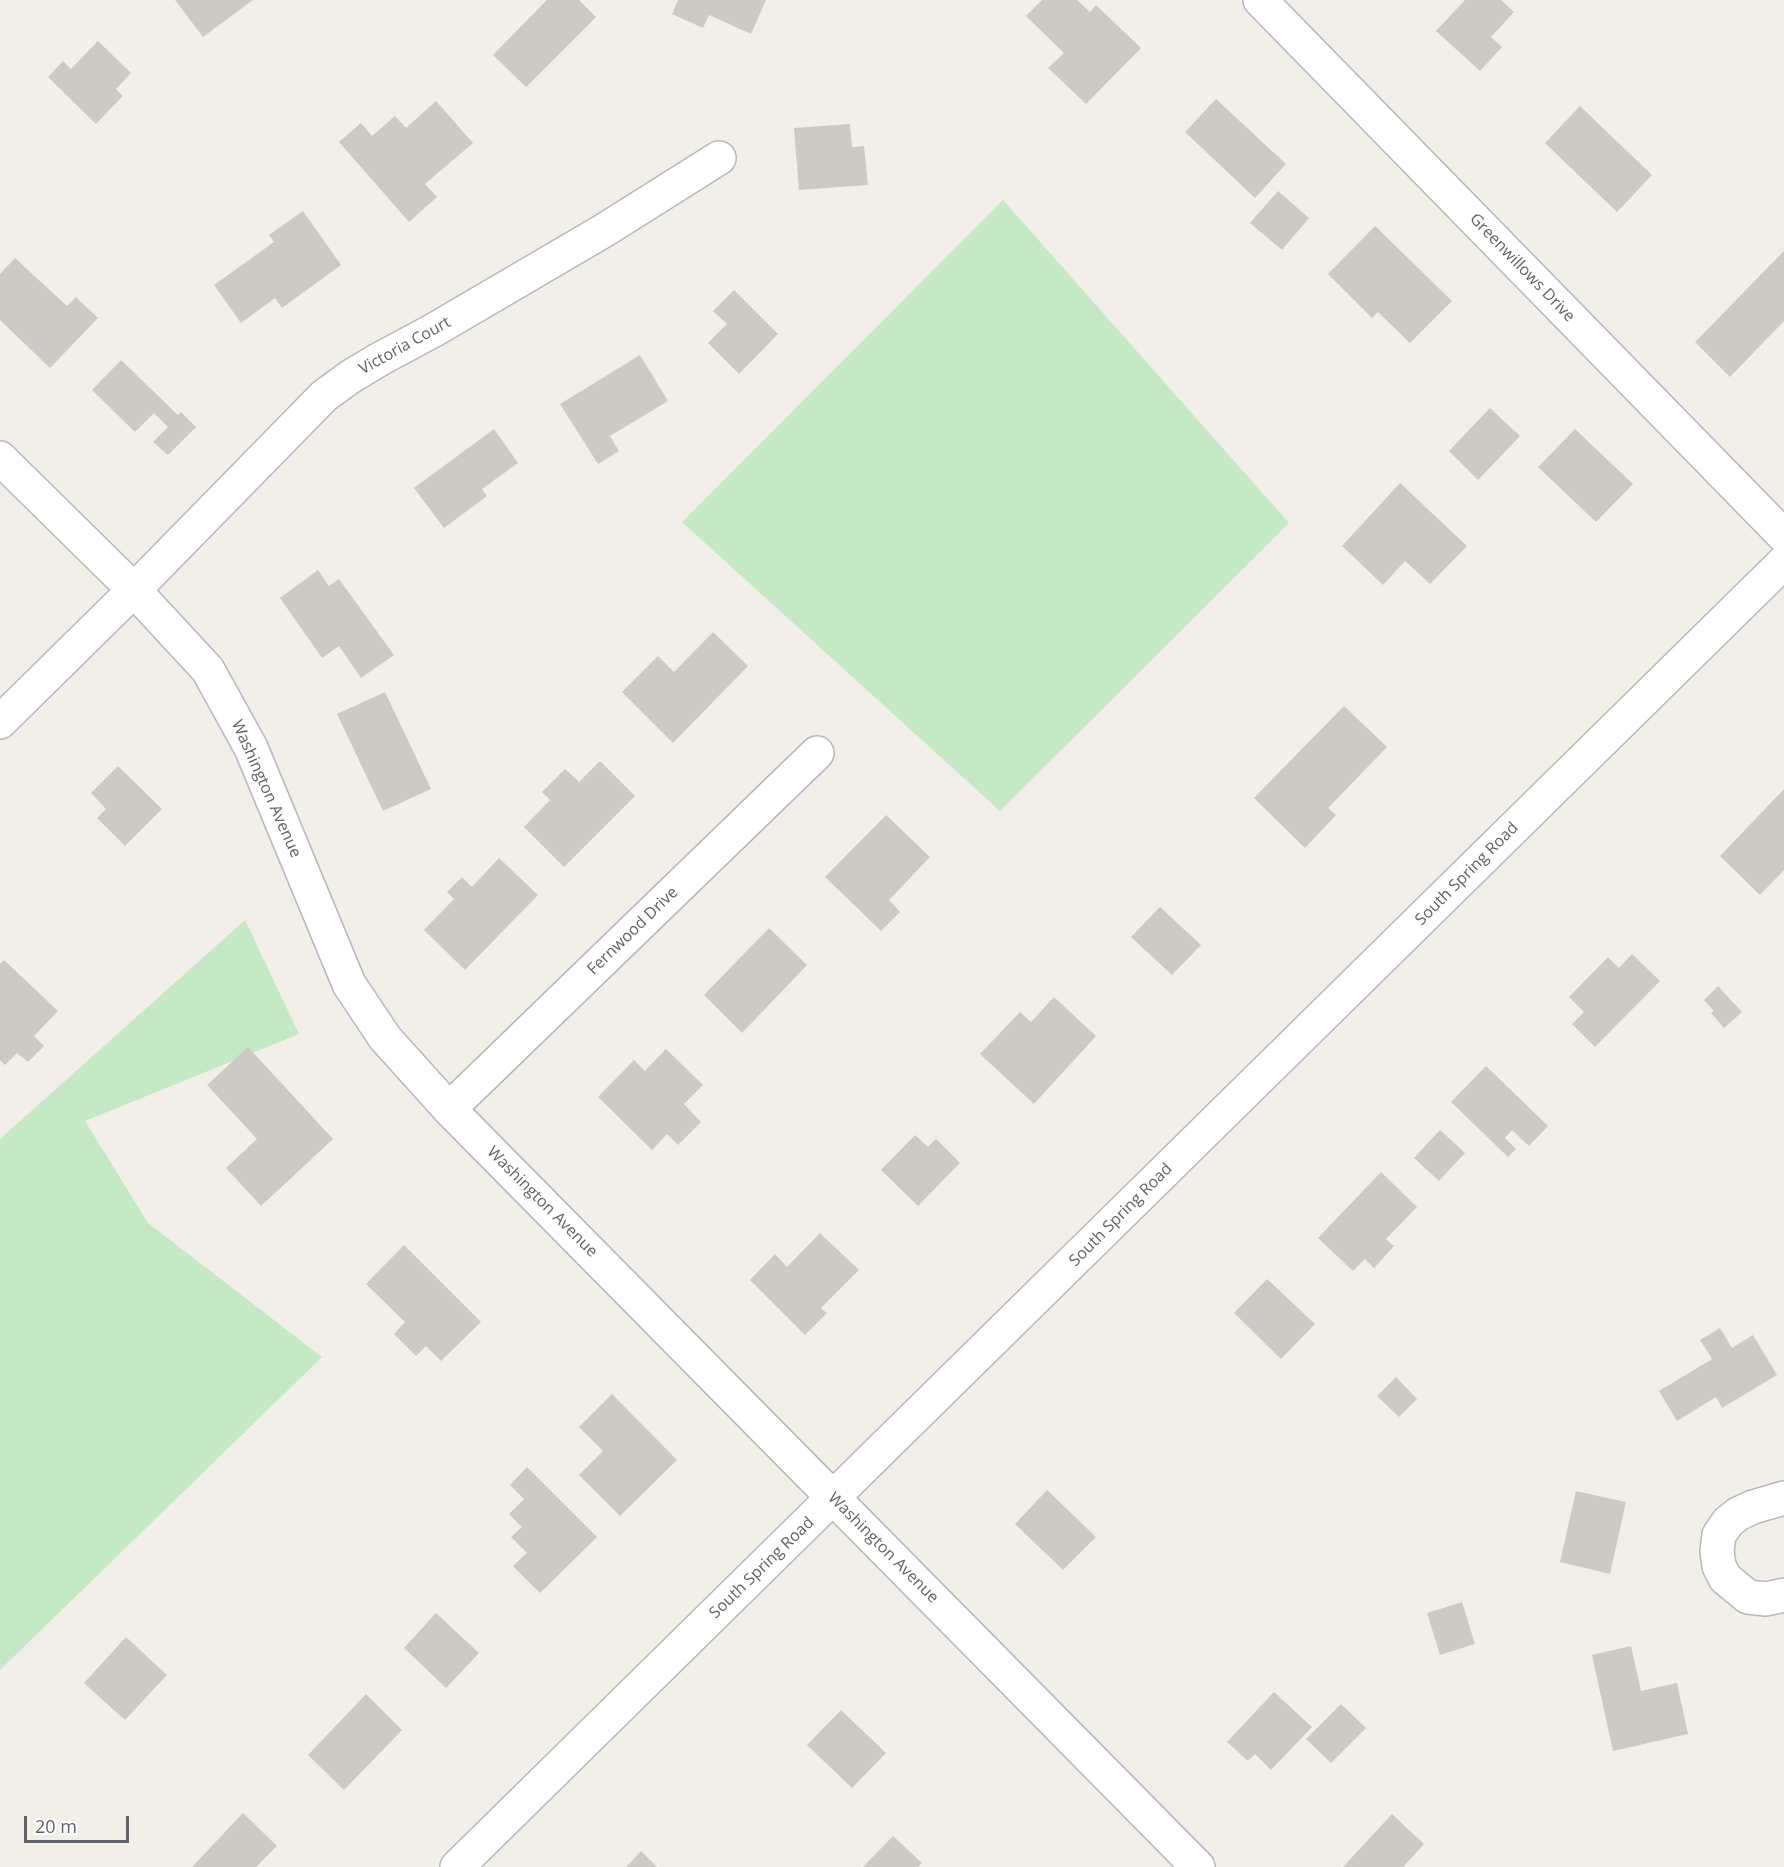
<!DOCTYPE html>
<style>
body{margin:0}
#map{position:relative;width:1784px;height:1867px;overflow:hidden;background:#f1efe8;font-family:"Open Sans",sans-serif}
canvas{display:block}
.scale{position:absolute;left:24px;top:1816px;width:105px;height:27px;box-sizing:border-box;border:3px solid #5f6368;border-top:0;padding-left:8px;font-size:18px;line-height:21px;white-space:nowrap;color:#5f6368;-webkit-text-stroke:4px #fff;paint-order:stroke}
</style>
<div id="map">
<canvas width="1784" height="1867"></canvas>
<div class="scale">20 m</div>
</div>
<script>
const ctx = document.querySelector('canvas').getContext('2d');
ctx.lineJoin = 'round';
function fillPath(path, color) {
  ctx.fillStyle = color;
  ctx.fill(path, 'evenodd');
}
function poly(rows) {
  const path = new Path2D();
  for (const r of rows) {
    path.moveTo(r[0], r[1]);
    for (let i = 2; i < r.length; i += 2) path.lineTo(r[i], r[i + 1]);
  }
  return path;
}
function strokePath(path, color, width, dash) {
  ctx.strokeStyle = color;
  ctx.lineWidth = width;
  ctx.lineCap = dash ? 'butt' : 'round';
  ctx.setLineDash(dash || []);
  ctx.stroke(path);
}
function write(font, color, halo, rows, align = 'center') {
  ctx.font = font + ' "Open Sans",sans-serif';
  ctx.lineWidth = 5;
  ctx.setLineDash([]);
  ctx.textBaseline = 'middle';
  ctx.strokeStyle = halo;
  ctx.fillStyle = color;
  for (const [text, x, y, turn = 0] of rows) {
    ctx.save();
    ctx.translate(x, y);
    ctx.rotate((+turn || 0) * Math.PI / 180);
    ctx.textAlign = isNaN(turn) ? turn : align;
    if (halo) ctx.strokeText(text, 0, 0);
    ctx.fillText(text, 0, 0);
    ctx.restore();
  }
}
fillPath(poly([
 [1003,200,1289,523,1000,811,682,522],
 [245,920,299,1034,85,1121,148,1223,322,1357,0,1670,0,1139]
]), '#c5e8c5');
fillPath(poly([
 [175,0,253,0,203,37],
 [547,0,579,0,596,17,526,87,493,55],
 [678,0,766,0,751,34,709,15,703,28,672,14],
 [1042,0,1077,0,1090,12,1096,5,1141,48,1086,104,1048,68,1064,53,1026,16],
 [1465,0,1501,0,1514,12,1491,37,1502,47,1480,71,1436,31],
 [98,41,131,73,116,89,123,96,96,124,48,77,63,61,71,69],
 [1216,99,1286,164,1255,198,1185,132],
 [436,101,473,143,425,184,437,197,409,222,339,142,361,123,372,136,395,116,406,128],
 [1580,106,1652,175,1617,212,1545,143],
 [850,124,852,147,864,146,868,185,799,190,794,128],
 [1278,191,1309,218,1282,250,1250,223],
 [303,211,341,265,282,308,275,298,241,323,214,285,274,242,269,235],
 [1375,226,1452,301,1410,343,1378,312,1372,318,1328,274],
 [1784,251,1784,321,1730,377,1695,342],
 [15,258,67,306,76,297,98,318,50,368,0,320,0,274],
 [734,290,778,334,739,374,708,343,727,324,713,311],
 [640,355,668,401,610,436,619,451,598,464,560,404],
 [121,360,178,415,181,412,196,427,168,455,153,442,168,427,154,413,135,432,92,390],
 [1490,408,1520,436,1478,480,1449,451],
 [494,429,518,463,482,489,487,496,444,528,414,488],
 [1575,429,1633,484,1596,522,1538,467],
 [1400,483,1467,546,1430,584,1405,561,1383,585,1342,546],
 [318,570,329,586,339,579,394,655,361,678,339,646,322,658,280,598],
 [713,632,748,666,673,743,622,692,658,656,674,672],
 [385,692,431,789,383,811,337,714],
 [1344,706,1387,747,1328,808,1336,815,1305,848,1254,798],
 [600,761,635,796,564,867,524,827,550,800,542,792,565,769,579,782],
 [118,766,162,809,125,846,97,818,106,809,91,793],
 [1784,789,1784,870,1760,895,1720,856],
 [886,815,930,857,889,900,900,912,881,931,825,877],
 [499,858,538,895,465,970,424,930,454,899,447,892,462,877,472,887],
 [1160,907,1201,945,1172,975,1131,937],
 [769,928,807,965,742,1033,704,995],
 [1632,954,1660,981,1595,1047,1572,1024,1584,1012,1569,997,1608,957,1619,968],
 [4,960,58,1011,34,1036,44,1046,28,1062,17,1053,5,1065,0,1060,0,964],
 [1718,986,1742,1012,1724,1028,1711,1013,1714,1011,1704,1000],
 [1054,997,1096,1036,1034,1104,980,1054,1020,1012,1031,1022],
 [248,1047,333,1139,261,1206,226,1168,257,1139,207,1085],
 [666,1049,703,1085,684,1104,701,1122,678,1145,667,1134,652,1150,598,1097,634,1060,645,1071],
 [1486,1066,1548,1126,1529,1146,1512,1130,1505,1138,1516,1149,1508,1157,1451,1102],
 [1440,1130,1465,1153,1439,1181,1414,1158],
 [915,1135,928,1147,936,1139,960,1163,918,1206,881,1170],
 [1381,1172,1417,1207,1386,1239,1394,1246,1374,1268,1365,1259,1353,1271,1318,1238],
 [820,1233,859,1270,821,1308,827,1313,805,1335,750,1280,775,1254,787,1267],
 [404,1245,481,1322,441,1361,426,1346,416,1356,394,1334,405,1322,366,1284],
 [1267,1279,1315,1324,1281,1359,1234,1313],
 [1720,1328,1732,1348,1753,1335,1777,1375,1722,1408,1716,1397,1677,1421,1659,1391,1712,1359,1700,1340],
 [1396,1377,1417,1399,1399,1417,1377,1396],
 [612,1394,677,1460,620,1516,579,1475,603,1451,579,1427],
 [527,1467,597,1537,540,1593,513,1566,527,1553,511,1537,522,1527,509,1514,524,1499,510,1485],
 [1047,1490,1096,1537,1063,1570,1015,1524],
 [1576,1491,1626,1502,1610,1574,1560,1562],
 [1462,1602,1475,1644,1440,1655,1427,1613],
 [436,1613,479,1653,446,1688,404,1648],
 [126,1637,167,1675,125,1720,84,1683],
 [1631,1646,1641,1691,1677,1683,1688,1734,1613,1751,1592,1655],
 [1274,1692,1312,1727,1271,1770,1255,1754,1248,1761,1227,1742],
 [366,1694,402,1730,344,1790,308,1755],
 [1341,1704,1366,1728,1331,1763,1306,1739],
 [841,1710,886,1753,852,1788,807,1745],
 [243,1813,277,1846,256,1867,192,1867],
 [1392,1814,1424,1844,1403,1867,1343,1867],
 [893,1836,922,1863,918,1867,863,1867],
 [641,1851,657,1867,626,1867]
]), '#cccac5');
const minor = poly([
 [1260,0,1784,536],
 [0,458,134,590,208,670,251,748,349,984,385,1038,449,1109,1198,1867],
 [0,722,134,590,324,396,350,377,380,359,434,330,603,231,719,158],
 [449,1109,817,753],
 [1784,1498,1753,1507,1738,1514,1728,1522,1719,1535,1717,1551,1719,1566,1725,1578,1748,1597,1766,1599,1784,1595],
 [457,1867,1784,562]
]);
strokePath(minor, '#b5b8bc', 36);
strokePath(minor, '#fff', 33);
write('16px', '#5f6368', '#fff', [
 ["Greenwillows Drive",1522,268,46],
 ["Victoria Court",405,346,-29],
 ["Washington Avenue",266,789,66],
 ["South Spring Road",1467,874,-45],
 ["Fernwood Drive",633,931,-44],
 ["Washington Avenue",542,1202,45],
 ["South Spring Road",1121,1215,-45],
 ["Washington Avenue",883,1548,45],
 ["South Spring Road",762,1568,-44]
]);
</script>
